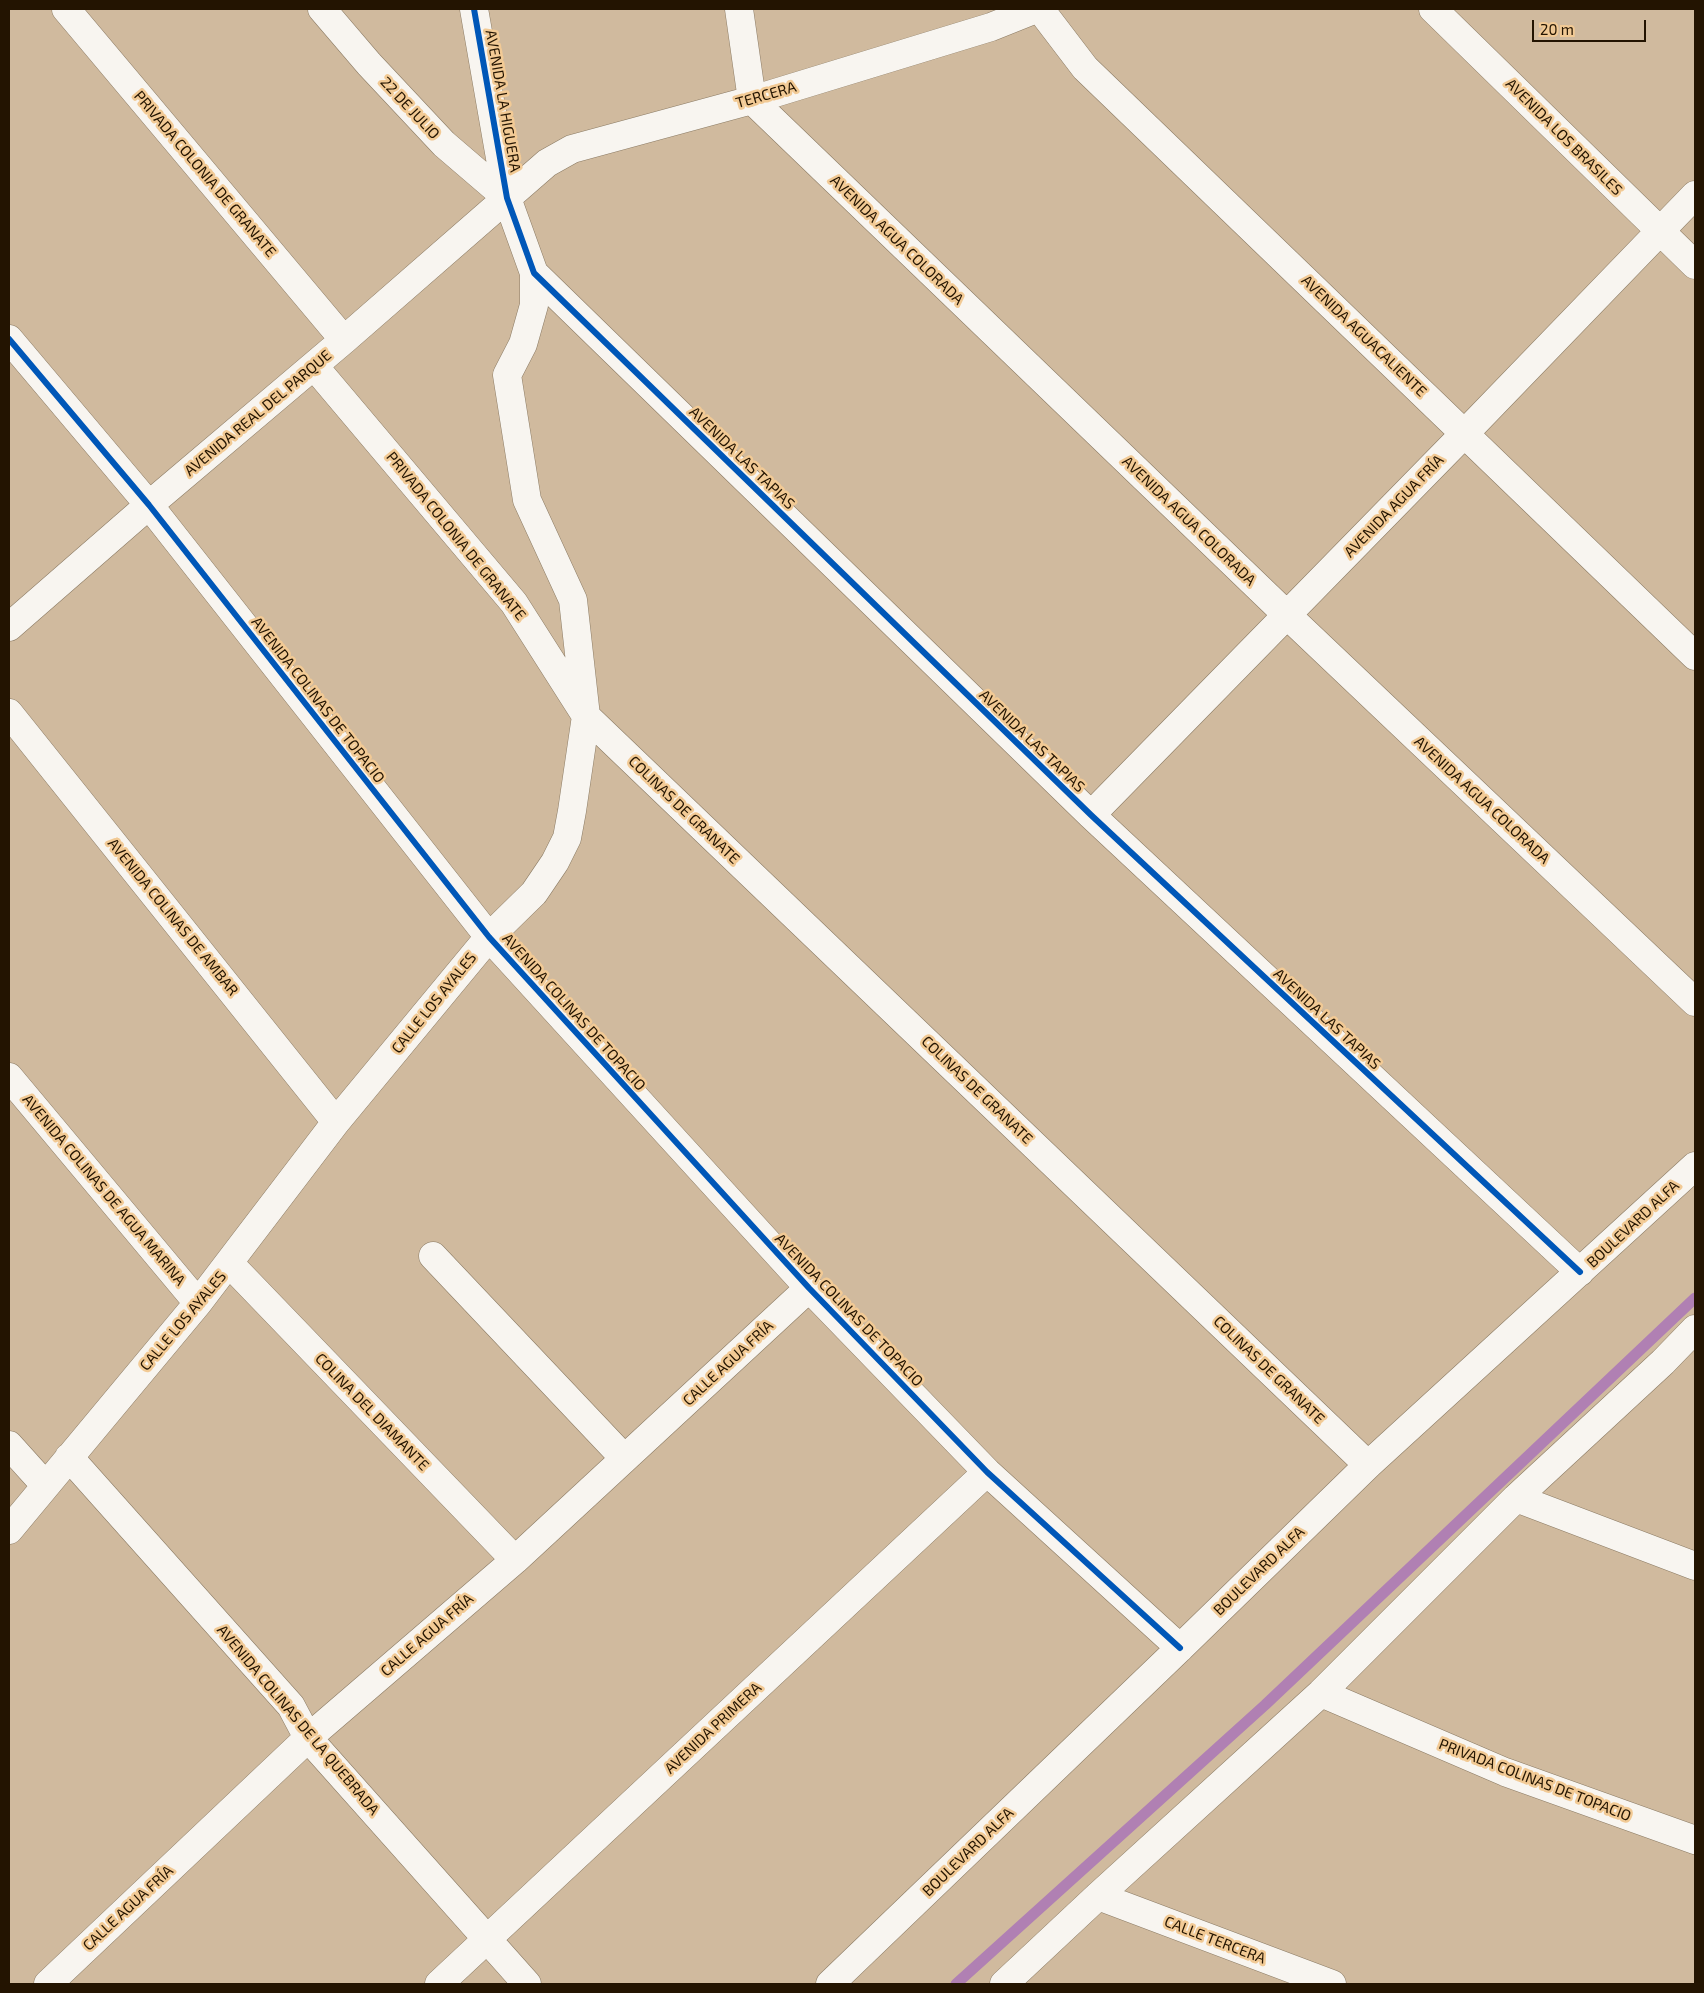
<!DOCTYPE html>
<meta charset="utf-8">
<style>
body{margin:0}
#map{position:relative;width:1704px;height:1993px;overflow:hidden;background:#d0ba9e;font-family:"Exo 2",sans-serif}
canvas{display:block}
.frame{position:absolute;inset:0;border:10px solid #231401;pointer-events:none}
.scale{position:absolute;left:1532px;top:20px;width:114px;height:22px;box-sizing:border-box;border:2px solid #231401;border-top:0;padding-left:6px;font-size:15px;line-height:18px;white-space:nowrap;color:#231401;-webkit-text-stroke:4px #f2ca95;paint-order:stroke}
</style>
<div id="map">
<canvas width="1704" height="1993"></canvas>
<div class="frame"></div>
<div class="scale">20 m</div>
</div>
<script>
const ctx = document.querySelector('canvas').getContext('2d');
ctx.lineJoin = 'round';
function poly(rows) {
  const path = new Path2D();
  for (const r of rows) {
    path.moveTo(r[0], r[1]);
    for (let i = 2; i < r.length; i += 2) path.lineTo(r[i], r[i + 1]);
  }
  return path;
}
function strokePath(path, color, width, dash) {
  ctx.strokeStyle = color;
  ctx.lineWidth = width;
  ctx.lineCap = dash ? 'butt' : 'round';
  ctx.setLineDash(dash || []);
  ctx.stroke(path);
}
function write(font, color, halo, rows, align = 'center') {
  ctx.font = font + ' "Exo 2",sans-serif';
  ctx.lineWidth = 5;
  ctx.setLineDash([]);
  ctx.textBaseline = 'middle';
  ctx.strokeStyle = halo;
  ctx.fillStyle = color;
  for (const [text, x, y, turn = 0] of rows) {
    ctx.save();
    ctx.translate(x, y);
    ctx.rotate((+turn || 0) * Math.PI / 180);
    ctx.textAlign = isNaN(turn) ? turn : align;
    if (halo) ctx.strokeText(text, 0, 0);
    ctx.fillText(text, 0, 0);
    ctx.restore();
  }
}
strokePath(poly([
 [956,1984,1265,1705,1695,1298]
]), '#b080b3', 11);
const street = poly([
 [66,9,344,340],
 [322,9,369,64,444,144,507,198],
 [474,9,507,198,534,273,1091,815,1580,1272],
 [739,9,752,100,1287,615,1695,1002],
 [1040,9,1085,68,1695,656],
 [1433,9,1695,265],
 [9,339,149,505,489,937,809,1288,987,1472,1180,1648],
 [314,366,514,603,586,716,1368,1465],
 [9,627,149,505,344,340,547,163,572,149,752,100,991,27,1036,9],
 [9,713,336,1122],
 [1091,815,1465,433,1695,195],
 [9,1077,198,1303],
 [433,1256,624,1458],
 [230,1264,515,1560],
 [9,1445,45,1485],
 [69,1457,291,1706,308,1738,527,1984],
 [1516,1498,1695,1566],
 [9,1530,198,1303,336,1122,489,937,534,893,555,862,567,838,572,811,586,716,573,600,527,500,507,375,523,344,534,305,534,273],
 [1321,1693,1505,1772,1695,1840],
 [1098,1896,1332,1984],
 [48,1984,308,1738,515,1560,809,1288],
 [439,1984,987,1472],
 [830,1984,1180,1648,1368,1465,1695,1166],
 [1004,1984,1098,1896,1321,1693,1516,1498,1663,1362,1695,1329]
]);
strokePath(street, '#8b7b64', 29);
strokePath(street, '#f8f5f0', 28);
strokePath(poly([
 [474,9,507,198,534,273,1091,815,1580,1272],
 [9,339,149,505,489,937,809,1288,987,1472,1180,1648]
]), '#0057b8', 6);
write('15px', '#231401', '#f2ca95', [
 ["TERCERA",766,95,-16],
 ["AVENIDA LA HIGUERA",503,101,80],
 ["22 DE JULIO",410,108,47],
 ["AVENIDA LOS BRASILES",1564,137,45],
 ["PRIVADA COLONIA DE GRANATE",205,174,50],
 ["AVENIDA AGUA COLORADA",897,240,44],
 ["AVENIDA AGUACALIENTE",1364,336,44],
 ["AVENIDA REAL DEL PARQUE",258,413,-40],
 ["AVENIDA LAS TAPIAS",742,458,44],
 ["AVENIDA AGUA FRÍA",1394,506,-46],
 ["AVENIDA AGUA COLORADA",1189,521,44],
 ["PRIVADA COLONIA DE GRANATE",456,536,51],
 ["AVENIDA COLINAS DE TOPACIO",318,700,52],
 ["AVENIDA LAS TAPIAS",1032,741,44],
 ["AVENIDA AGUA COLORADA",1482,800,43],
 ["COLINAS DE GRANATE",684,810,44],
 ["AVENIDA COLINAS DE AMBAR",173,917,51],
 ["CALLE LOS AYALES",434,1003,-51],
 ["AVENIDA COLINAS DE TOPACIO",574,1012,48],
 ["AVENIDA LAS TAPIAS",1327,1019,43],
 ["COLINAS DE GRANATE",977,1090,44],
 ["AVENIDA COLINAS DE AGUA MARINA",104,1190,50],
 ["BOULEVARD ALFA",1633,1224,-43],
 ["AVENIDA COLINAS DE TOPACIO",849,1310,46],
 ["CALLE LOS AYALES",183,1321,-50],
 ["CALLE AGUA FRÍA",728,1363,-43],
 ["COLINAS DE GRANATE",1269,1370,44],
 ["COLINA DEL DIAMANTE",372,1412,46],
 ["BOULEVARD ALFA",1259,1571,-44],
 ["CALLE AGUA FRÍA",427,1635,-41],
 ["AVENIDA COLINAS DE LA QUEBRADA",298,1720,50],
 ["AVENIDA PRIMERA",713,1728,-43],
 ["PRIVADA COLINAS DE TOPACIO",1535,1780,21],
 ["BOULEVARD ALFA",968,1852,-44],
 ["CALLE AGUA FRÍA",128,1908,-43],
 ["CALLE TERCERA",1215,1940,21]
]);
</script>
